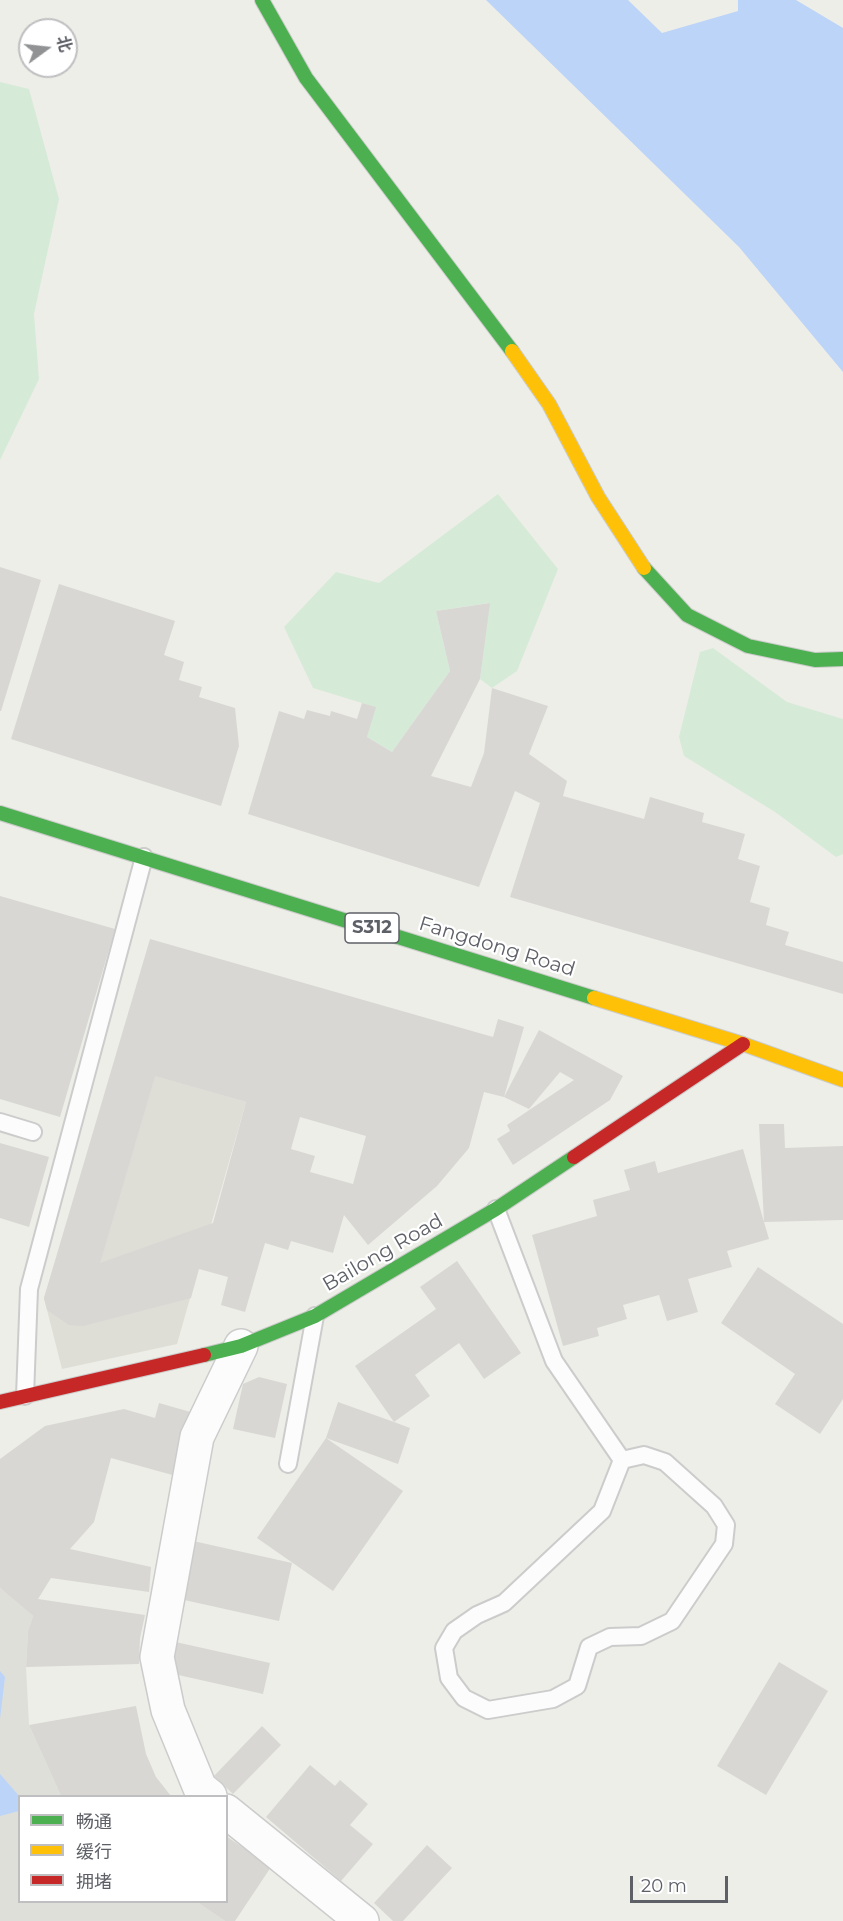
<!DOCTYPE html>
<meta charset="utf-8">
<style>
body{margin:0}
#map{position:relative;width:843px;height:1921px;overflow:hidden;background:#eeeee8;font-family:Montserrat,"Noto Sans SC",sans-serif}
canvas{display:block}
.legend{position:absolute;left:18px;top:1795px;width:210px;height:108px;box-sizing:border-box;background:#fff;border:2px solid #bfbfc2;margin:0;padding:8px 10px;list-style:none;font-size:18px;color:#5e6067}
.legend li{display:flex;align-items:center;gap:12px;height:30px}
.legend b{width:30px;border:2px solid #bfbfc2}
.north{position:absolute;left:18px;top:18px;width:60px;height:60px;box-sizing:border-box;background:#fff;border:2px solid #bfbfc2;border-radius:50%;rotate:75deg;font-size:16px;font-weight:700;line-height:24px;text-align:center;color:#5e6067}
.north::after{content:'';display:block;margin:auto;width:21px;height:27px;background:#909294;clip-path:polygon(50% 0,100% 100%,50% 72%,0 100%)}
.scale{position:absolute;left:630px;top:1876px;width:98px;height:27px;box-sizing:border-box;border:3px solid #5e6067;border-top:0;padding-left:8px;font-size:18px;line-height:21px;white-space:nowrap;color:#5e6067;-webkit-text-stroke:4px #fff;paint-order:stroke}
</style>
<div id="map">
<canvas width="843" height="1921"></canvas>
<ul class="legend">
<li><b style="height:8px;background:#4caf50"></b>畅通</li>
<li><b style="height:8px;background:#ffc107"></b>缓行</li>
<li><b style="height:8px;background:#c62828"></b>拥堵</li>
</ul>
<div class="north">北</div>
<div class="scale">20 m</div>
</div>
<script>
const ctx = document.querySelector('canvas').getContext('2d');
ctx.lineJoin = 'round';
function fillPath(path, color) {
  ctx.fillStyle = color;
  ctx.fill(path, 'evenodd');
}
function poly(rows) {
  const path = new Path2D();
  for (const r of rows) {
    path.moveTo(r[0], r[1]);
    for (let i = 2; i < r.length; i += 2) path.lineTo(r[i], r[i + 1]);
  }
  return path;
}
function strokePath(path, color, width, dash) {
  ctx.strokeStyle = color;
  ctx.lineWidth = width;
  ctx.lineCap = dash ? 'butt' : 'round';
  ctx.setLineDash(dash || []);
  ctx.stroke(path);
}
function write(font, color, halo, rows, align = 'center') {
  ctx.font = font + ' Montserrat,sans-serif';
  ctx.lineWidth = 4.5;
  ctx.setLineDash([]);
  ctx.textBaseline = 'middle';
  ctx.strokeStyle = halo;
  ctx.fillStyle = color;
  for (const [text, x, y, turn = 0] of rows) {
    ctx.save();
    ctx.translate(x, y);
    ctx.rotate((+turn || 0) * Math.PI / 180);
    ctx.textAlign = isNaN(turn) ? turn : align;
    if (halo) ctx.strokeText(text, 0, 0);
    ctx.fillText(text, 0, 0);
    ctx.restore();
  }
}
fillPath(poly([
 [0,1588,33,1616,28,1631,26,1667,29,1725,61,1796,20,1796,20,1902,197,1902,225,1921,0,1921]
]), '#dfdfd9');
fillPath(poly([
 [115,1064,246,1102,177,1344,62,1369,44,1298]
]), '#deded6');
fillPath(poly([
 [0,82,29,89,59,199,34,314,39,379,0,460],
 [498,494,558,569,517,671,492,688,480,679,489,603,436,611,450,671,392,752,367,737,375,707,313,688,284,627,336,572,379,583],
 [713,648,787,702,843,719,843,854,836,857,775,812,684,756,679,737,700,652]
]), '#d6ead8');
fillPath(poly([
 [486,0,628,0,662,33,738,11,738,0,796,0,843,28,843,372,739,247],
 [0,1671,5,1677,0,1719],
 [0,1774,20,1797,19,1811,0,1816]
]), '#bcd4f8');
fillPath(poly([
 [0,567,41,580,1,711,0,711],
 [59,584,175,621,164,655,184,662,179,680,202,687,199,697,235,708,239,746,221,806,11,739],
 [490,603,480,679,431,776,471,787,484,753,492,688,548,706,529,754,567,781,563,796,644,819,650,797,704,813,702,822,745,834,738,859,760,866,750,902,770,908,766,925,789,932,785,945,843,962,843,994,510,897,540,803,515,791,479,887,248,814,279,711,304,719,307,710,330,716,331,711,357,719,362,703,376,707,367,737,392,752,450,671,436,611],
 [0,896,115,929,60,1117,0,1099],
 [150,939,493,1037,498,1019,524,1027,504,1097,539,1030,623,1076,610,1100,513,1165,497,1139,510,1131,507,1125,574,1080,560,1072,529,1109,504,1097,484,1092,469,1148,437,1186,368,1245,344,1215,333,1253,291,1241,288,1250,265,1243,245,1312,221,1305,228,1277,199,1269,191,1298,83,1326,69,1325,47,1310,44,1298],
 [155,1076,246,1102,213,1223,100,1263],
 [300,1117,366,1136,353,1184,310,1172,315,1156,291,1149],
 [759,1124,784,1124,785,1148,843,1146,843,1220,764,1222,769,1239,727,1251,732,1267,688,1279,698,1312,667,1321,659,1295,623,1305,627,1319,597,1328,599,1336,563,1346,532,1235,597,1216,593,1200,630,1190,624,1170,655,1161,658,1173,743,1149,764,1222],
 [0,1143,49,1157,29,1227,0,1218],
 [457,1261,521,1353,484,1379,459,1343,415,1375,430,1396,394,1422,410,1428,398,1464,326,1438,338,1402,394,1422,355,1366,436,1309,420,1287],
 [758,1267,843,1324,843,1399,820,1434,775,1404,795,1374,721,1323],
 [259,1377,287,1384,275,1438,233,1429,243,1384],
 [159,1403,194,1413,176,1476,111,1458,94,1522,70,1549,151,1567,149,1592,51,1578,38,1599,145,1615,140,1638,139,1664,26,1667,28,1631,33,1616,0,1588,0,1459,45,1426,124,1409,155,1418],
 [326,1438,403,1491,333,1591,257,1538],
 [193,1541,292,1563,279,1621,180,1599],
 [171,1641,270,1663,263,1694,165,1672],
 [779,1662,828,1691,766,1795,717,1766],
 [136,1706,146,1754,156,1777,171,1796,61,1796,29,1725],
 [262,1726,281,1745,233,1794,214,1776],
 [310,1765,335,1786,340,1780,368,1804,350,1825,373,1844,341,1881,266,1817],
 [226,1836,271,1867,235,1921,225,1921,197,1902,226,1902],
 [427,1845,452,1868,403,1921,393,1921,374,1903]
]), '#d8d7d3');
const lane = poly([
 [0,1122,33,1132],
 [496,1209,554,1361,622,1460,602,1511,504,1603,477,1615,454,1631,444,1648,449,1678,464,1698,488,1710,553,1699,577,1686,589,1647,610,1637,641,1636,672,1621,724,1544,726,1525,714,1506,665,1462,644,1455,622,1460],
 [25,1396,29,1289,144,857],
 [288,1464,315,1316]
]);
const street = poly([
 [210,1796,200,1788,168,1710,157,1657,197,1437,241,1346],
 [226,1811,362,1921]
]);
const fast = poly([
 [262,0,306,78,512,351],
 [644,568,687,615,748,646,815,660,843,659],
 [0,813,594,998],
 [204,1355,241,1346,315,1316,496,1209,574,1157]
]);
const slow = poly([
 [512,351,549,404,598,497,644,568],
 [594,998,743,1044,843,1080]
]);
const jam = poly([
 [574,1157,743,1044],
 [0,1402,204,1355]
]);
strokePath(lane, '#cbcccb', 20);
strokePath(street, '#cbcccb', 36);
strokePath(fast, '#cbcbca', 16);
strokePath(slow, '#cbcbca', 16);
strokePath(jam, '#cbcbca', 16);
strokePath(lane, '#fcfcfc', 16);
strokePath(street, '#fcfcfc', 33);
strokePath(fast, '#4caf50', 14);
strokePath(slow, '#ffc107', 14);
strokePath(jam, '#c62828', 14);
for (const [x, y, w] of [
 [372,928,54]
]) {
  const box = new Path2D();
  box.roundRect(x - w / 2, y - 15, w, 30, 4.5);
  ctx.fillStyle = '#fff';
  ctx.fill(box);
  strokePath(box, '#5e6067', 1.5);
}
write('bold 18px', '#5e6067', null, [
 ["S312",372,928]
]);
write('20px', '#5e6067', '#fff', [
 ["Fangdong Road",497,947,17],
 ["Bailong Road",383,1253,-30]
]);
</script>
